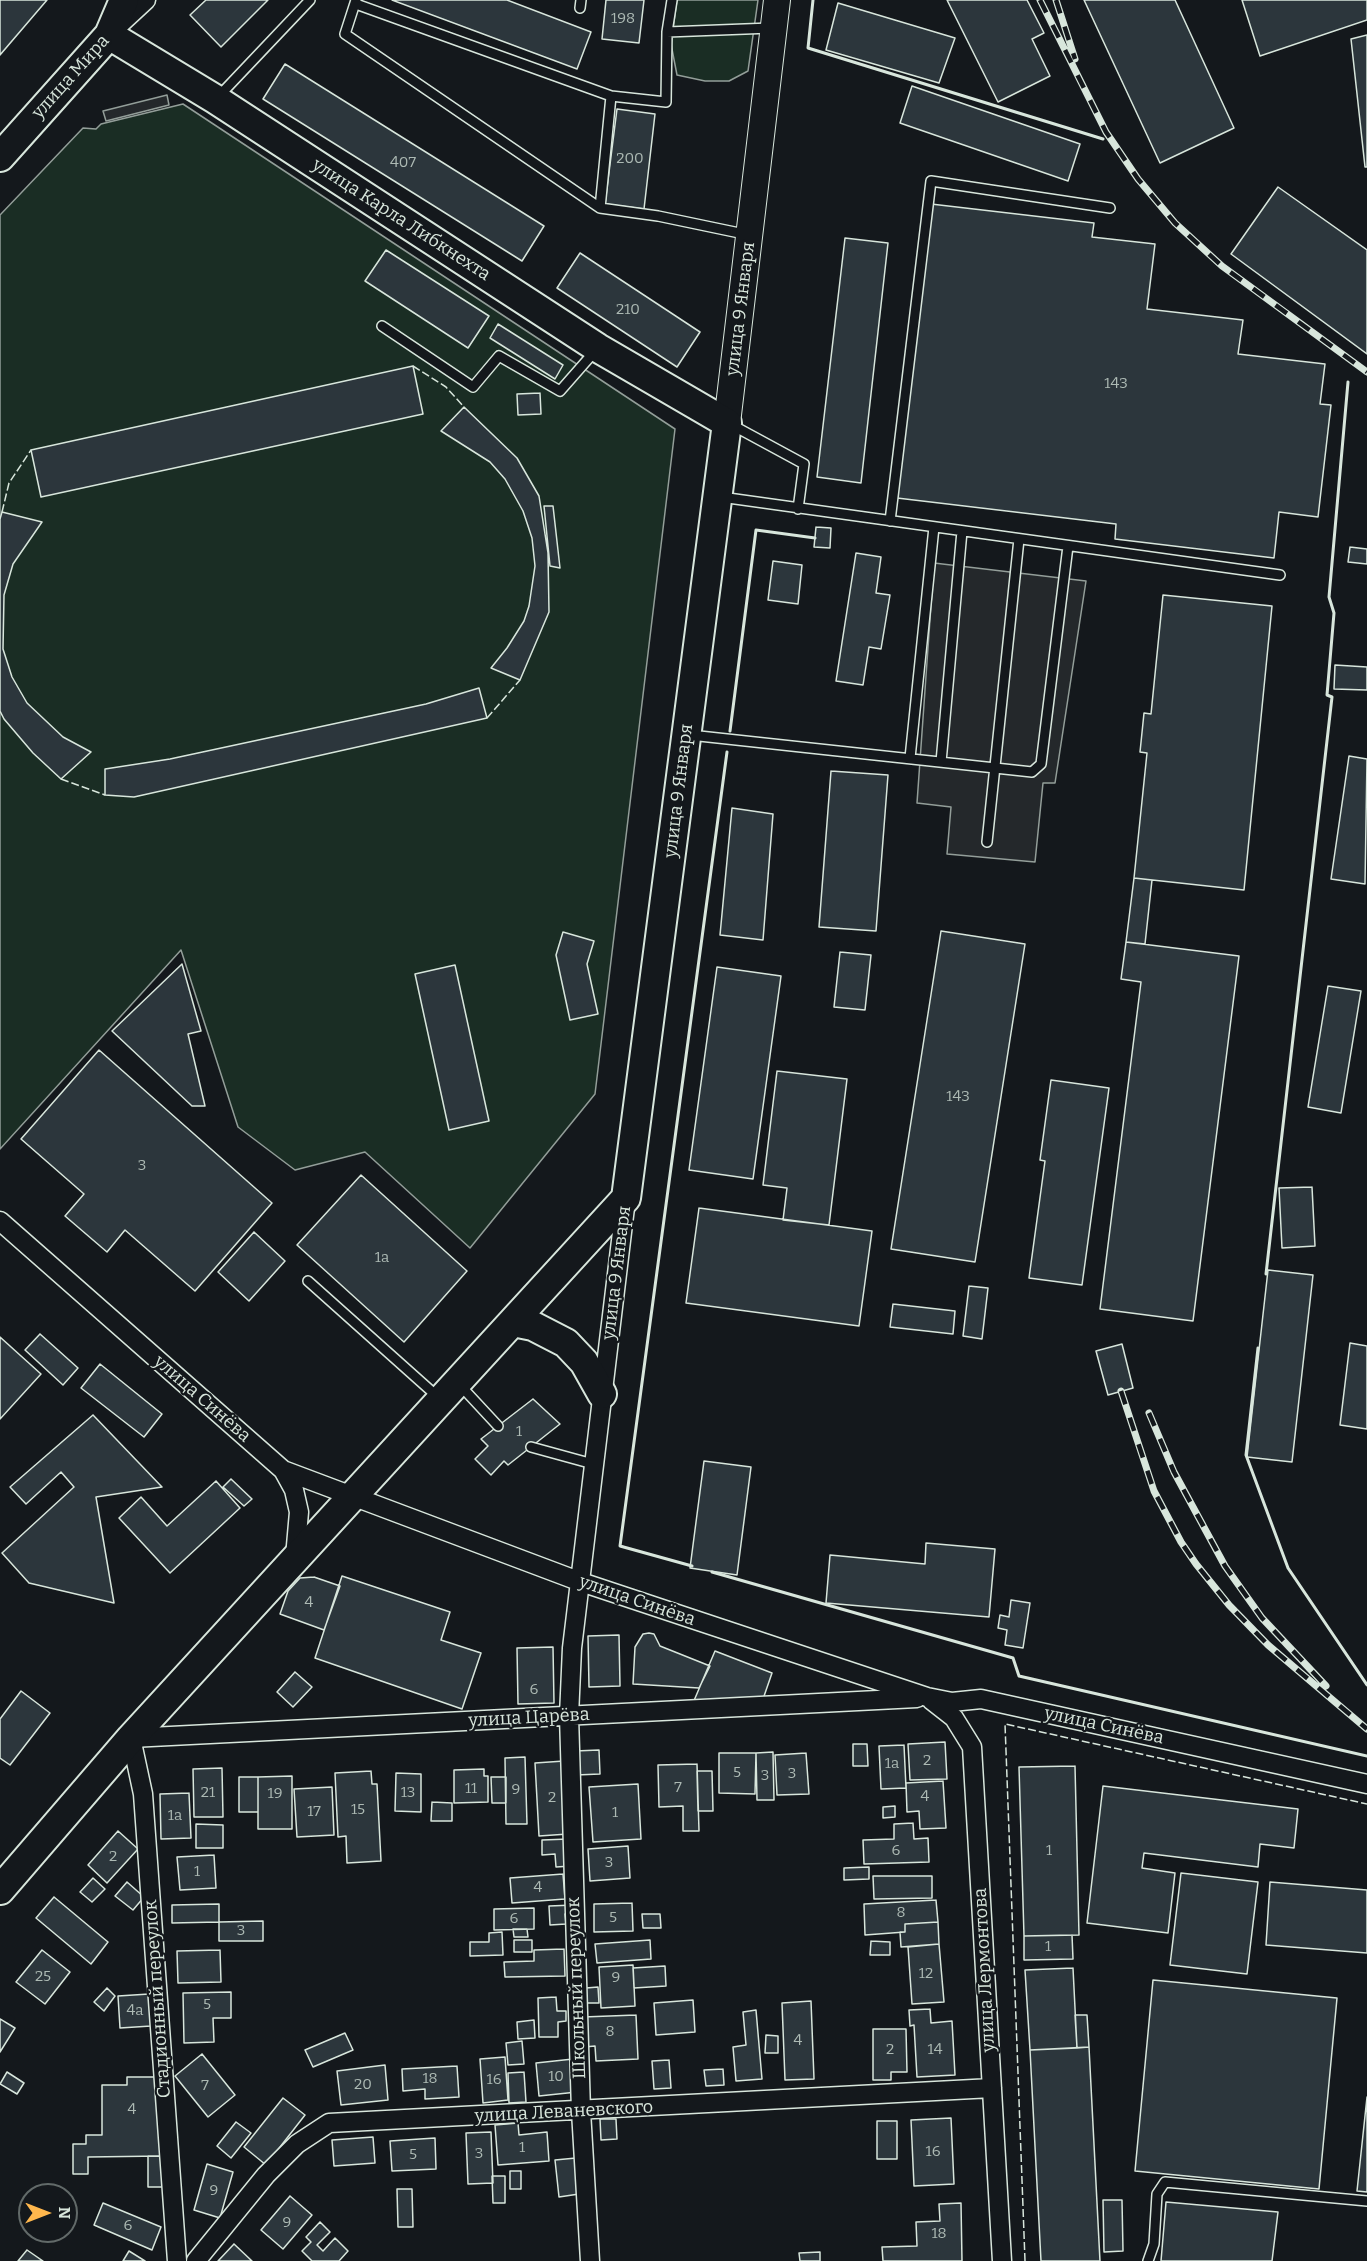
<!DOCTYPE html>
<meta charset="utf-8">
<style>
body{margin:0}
#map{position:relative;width:1367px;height:2261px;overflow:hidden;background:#14181c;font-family:Bitter,serif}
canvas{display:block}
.north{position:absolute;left:18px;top:2183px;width:60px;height:60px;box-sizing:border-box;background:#14181c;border:2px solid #626a69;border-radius:50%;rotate:90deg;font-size:16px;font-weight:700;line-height:24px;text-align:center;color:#d8e6dc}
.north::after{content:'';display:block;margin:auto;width:21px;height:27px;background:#ffb74d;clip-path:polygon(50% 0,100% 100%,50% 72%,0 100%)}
</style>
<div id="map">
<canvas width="1367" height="2261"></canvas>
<div class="north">N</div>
</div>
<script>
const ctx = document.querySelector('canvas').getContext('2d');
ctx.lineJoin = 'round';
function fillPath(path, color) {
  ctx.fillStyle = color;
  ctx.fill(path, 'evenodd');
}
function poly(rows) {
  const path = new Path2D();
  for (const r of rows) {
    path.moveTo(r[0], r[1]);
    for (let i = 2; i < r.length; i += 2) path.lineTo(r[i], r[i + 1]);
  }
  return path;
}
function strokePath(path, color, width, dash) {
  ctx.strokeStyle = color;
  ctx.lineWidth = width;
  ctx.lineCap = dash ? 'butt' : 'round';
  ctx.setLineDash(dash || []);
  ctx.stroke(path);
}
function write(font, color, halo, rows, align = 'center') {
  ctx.font = font + ' Bitter,serif';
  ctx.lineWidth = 4.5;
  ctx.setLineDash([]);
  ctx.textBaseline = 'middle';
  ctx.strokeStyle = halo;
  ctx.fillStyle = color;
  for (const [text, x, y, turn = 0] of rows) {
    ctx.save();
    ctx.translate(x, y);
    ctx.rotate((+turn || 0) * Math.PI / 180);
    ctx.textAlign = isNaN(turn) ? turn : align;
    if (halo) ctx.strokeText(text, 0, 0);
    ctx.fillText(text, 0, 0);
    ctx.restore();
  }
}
const green = poly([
 [677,0,758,0,748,71,729,81,705,81,677,75,671,44,677,0],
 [183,104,675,429,595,1094,470,1248,365,1152,295,1170,238,1127,181,950,0,1149,0,215,83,128,96,129,101,124,183,104]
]);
fillPath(green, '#1a2d24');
strokePath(green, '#939e99', 1.5);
const parking = poly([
 [167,95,169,105,106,121,103,111,167,95],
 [934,563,1086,581,1055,783,1043,783,1035,862,947,854,951,807,917,803,934,563]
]);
fillPath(parking, '#24282b');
strokePath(parking, '#939e99', 1.5);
const building = poly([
 [0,0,47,0,0,55,0,0],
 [206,0,268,0,221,47,190,15,206,0],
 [392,0,507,0,591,32,577,69,392,0],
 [606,0,644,0,639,43,602,39,606,0],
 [947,0,1027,0,1044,33,1032,39,1050,76,998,102,947,0],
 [1084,0,1175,0,1234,128,1160,163,1084,0],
 [1242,0,1367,0,1367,20,1260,56,1242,0],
 [838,3,955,38,939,83,826,50,838,3],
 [1367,35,1367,167,1365,167,1351,39,1367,35],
 [285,64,544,226,522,261,263,99,285,64],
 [912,86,1080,144,1068,181,900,123,912,86],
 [617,109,655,114,644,209,605,204,617,109],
 [1278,187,1367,250,1367,354,1231,254,1278,187],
 [931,204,1094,223,1092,237,1155,244,1147,309,1243,320,1238,354,1325,364,1320,404,1331,405,1318,517,1279,512,1274,558,1115,539,1116,524,897,498,931,204],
 [845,238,888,243,861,483,817,477,845,238],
 [386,250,489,316,468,348,365,281,386,250],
 [580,253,700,332,677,367,557,288,580,253],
 [498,324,563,365,555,379,490,338,498,324],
 [413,366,423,414,41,497,31,450,413,366],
 [540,393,541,414,518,415,517,394,540,393],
 [464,407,517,458,539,496,548,553,549,612,520,680,491,668,507,648,524,621,529,606,535,566,532,538,523,511,505,479,490,462,441,431,464,407],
 [544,506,553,506,560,568,550,566,544,506],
 [2,512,42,522,13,564,4,595,3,649,12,677,27,703,63,737,91,752,61,779,33,753,4,719,0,711,0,519,2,512],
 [816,527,831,528,830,548,814,547,816,527],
 [1350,547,1367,549,1367,564,1348,562,1350,547],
 [856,553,881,557,876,593,890,595,881,649,869,647,863,685,836,681,856,553],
 [773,561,802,565,798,604,768,600,773,561],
 [1163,595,1272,606,1244,890,1134,878,1147,753,1140,752,1144,713,1151,714,1163,595],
 [1335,665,1367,667,1367,690,1334,689,1335,665],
 [479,688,487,718,134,797,105,795,105,769,170,759,426,704,479,688],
 [1349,756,1367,759,1365,884,1331,879,1349,756],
 [831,771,888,775,876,931,819,927,831,771],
 [732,808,773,814,763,940,720,935,732,808],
 [1134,878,1152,880,1145,944,1126,942,1134,878],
 [941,931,1025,944,975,1262,891,1249,941,931],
 [563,932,594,941,587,964,598,1014,570,1020,556,955,563,932],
 [1126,942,1239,956,1193,1321,1100,1309,1141,982,1121,979,1126,942],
 [840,952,871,955,865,1010,834,1007,840,952],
 [182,964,201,1031,188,1034,205,1106,192,1106,112,1031,182,964],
 [455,965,489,1121,449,1130,415,974,455,965],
 [717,967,781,976,753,1179,689,1170,717,967],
 [1328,986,1361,991,1341,1113,1308,1107,1328,986],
 [99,1050,272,1203,195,1291,125,1230,107,1252,65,1216,84,1194,21,1139,99,1050],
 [777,1071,847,1079,829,1225,783,1220,787,1188,763,1185,777,1071],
 [1051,1080,1109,1088,1082,1285,1029,1278,1045,1161,1040,1160,1051,1080],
 [361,1175,467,1271,404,1342,297,1245,361,1175],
 [1312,1187,1315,1246,1282,1248,1279,1188,1312,1187],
 [699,1208,872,1231,859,1326,686,1303,699,1208],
 [254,1232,285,1261,249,1301,218,1272,254,1232],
 [1268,1270,1313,1275,1292,1462,1247,1457,1268,1270],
 [969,1286,988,1288,982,1339,963,1336,969,1286],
 [893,1304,955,1311,953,1334,890,1327,893,1304],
 [40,1334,78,1368,63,1385,25,1350,40,1334],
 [0,1337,41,1374,0,1419,0,1337],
 [1350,1343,1367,1346,1367,1429,1340,1425,1350,1343],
 [1122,1344,1133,1388,1108,1395,1096,1351,1122,1344],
 [100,1364,162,1414,144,1437,81,1388,100,1364],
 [533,1399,560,1424,508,1465,504,1461,491,1475,475,1459,488,1446,481,1439,533,1399],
 [93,1415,162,1487,96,1497,114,1603,29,1583,2,1553,74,1487,61,1472,26,1504,10,1487,93,1415],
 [704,1461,751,1467,737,1575,690,1568,704,1461],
 [231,1479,252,1499,244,1506,223,1487,231,1479],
 [216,1481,240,1508,170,1573,119,1518,141,1497,167,1526,216,1481],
 [926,1543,995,1549,989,1617,826,1603,830,1555,925,1564,926,1543],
 [342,1576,450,1612,441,1640,481,1653,462,1709,315,1658,342,1576],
 [314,1577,340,1586,324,1630,280,1614,288,1591,300,1578,314,1577],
 [1011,1600,1030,1603,1023,1648,1005,1645,1007,1630,998,1628,1000,1615,1009,1617,1011,1600],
 [649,1633,654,1634,660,1646,710,1666,699,1688,633,1684,635,1647,643,1634,649,1633],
 [619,1635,620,1686,589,1687,588,1636,619,1635],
 [553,1647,554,1703,518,1704,517,1648,553,1647],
 [715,1651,772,1673,762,1702,693,1703,715,1651],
 [295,1672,312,1687,293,1707,277,1692,295,1672],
 [21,1691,50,1713,10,1765,0,1758,0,1719,21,1691],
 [945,1742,947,1779,910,1780,908,1744,945,1742],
 [853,1744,867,1744,868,1766,853,1766,853,1744],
 [904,1745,906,1788,881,1789,879,1746,904,1745],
 [599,1750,600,1774,576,1775,575,1751,599,1750],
 [773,1752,774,1800,757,1800,756,1753,773,1752],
 [719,1753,756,1753,755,1794,719,1793,719,1753],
 [806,1753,809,1794,777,1795,775,1755,806,1753],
 [525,1757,527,1824,506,1824,505,1758,525,1757],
 [564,1761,568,1834,539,1836,535,1763,564,1761],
 [697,1764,699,1831,683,1831,683,1806,659,1807,658,1765,697,1764],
 [1075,1766,1079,1935,1024,1936,1019,1767,1075,1766],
 [222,1768,223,1817,194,1817,193,1769,222,1768],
 [484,1769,484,1776,488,1776,488,1802,454,1803,454,1770,484,1769],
 [371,1771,372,1784,377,1784,381,1861,347,1863,346,1836,338,1837,335,1773,371,1771],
 [697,1771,712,1771,713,1811,698,1811,697,1771],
 [396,1773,421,1774,421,1812,395,1811,396,1773],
 [292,1776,292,1829,258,1829,258,1777,292,1776],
 [239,1777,258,1777,258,1812,239,1812,239,1777],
 [491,1777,506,1777,506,1803,492,1803,491,1777],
 [943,1781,946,1828,920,1829,919,1811,907,1812,906,1783,943,1781],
 [638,1784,641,1839,593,1842,589,1787,638,1784],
 [1103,1786,1298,1809,1294,1848,1260,1844,1258,1867,1144,1853,1142,1868,1175,1873,1168,1933,1087,1923,1103,1786],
 [332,1787,334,1835,297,1837,294,1789,332,1787],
 [189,1793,191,1838,161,1839,160,1794,189,1793],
 [432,1802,452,1803,452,1821,431,1821,432,1802],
 [895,1806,895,1817,883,1818,883,1807,895,1806],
 [913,1823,914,1839,928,1838,929,1862,864,1864,863,1840,894,1839,894,1824,913,1823],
 [196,1824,223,1825,223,1848,196,1848,196,1824],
 [118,1831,138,1849,107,1883,88,1865,118,1831],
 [569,1839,571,1866,556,1867,555,1854,542,1855,542,1840,569,1839],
 [628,1846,630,1878,590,1881,588,1849,628,1846],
 [214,1855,216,1888,180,1890,177,1857,214,1855],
 [869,1867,869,1879,844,1880,844,1868,869,1867],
 [1181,1873,1258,1882,1247,1974,1170,1965,1181,1873],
 [563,1874,565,1899,512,1903,510,1878,563,1874],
 [873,1876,932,1876,932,1898,874,1899,873,1876],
 [93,1878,105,1889,92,1902,80,1892,93,1878],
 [127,1882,144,1897,133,1910,115,1896,127,1882],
 [1270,1882,1367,1890,1367,1953,1266,1945,1270,1882],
 [54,1897,108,1942,91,1964,36,1918,54,1897],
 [936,1900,938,1922,905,1924,905,1932,865,1935,864,1904,936,1900],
 [632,1903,633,1931,594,1932,594,1904,632,1903],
 [219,1904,219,1922,172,1923,172,1905,219,1904],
 [574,1905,574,1914,565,1914,566,1924,550,1925,549,1906,574,1905],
 [534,1908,534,1929,494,1930,494,1909,534,1908],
 [642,1914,660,1914,661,1928,643,1928,642,1914],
 [263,1921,263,1941,219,1941,219,1922,263,1921],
 [938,1922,939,1944,901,1947,900,1932,905,1932,905,1924,938,1922],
 [513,1929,527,1929,528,1937,514,1937,513,1929],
 [502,1932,503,1955,470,1956,470,1942,489,1942,489,1933,502,1932],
 [1072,1935,1073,1959,1024,1960,1024,1936,1072,1935],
 [514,1940,532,1940,532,1952,514,1952,514,1940],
 [650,1940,651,1959,597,1963,595,1944,650,1940],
 [871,1941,890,1942,890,1955,870,1955,871,1941],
 [939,1944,944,2002,912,2004,908,1947,939,1944],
 [564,1949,565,1976,505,1977,504,1962,534,1961,534,1950,564,1949],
 [42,1950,70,1972,45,2004,16,1982,42,1950],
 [220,1950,221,1982,178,1983,177,1951,220,1950],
 [633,1965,635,2006,601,2008,599,1967,633,1965],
 [665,1966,666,1986,634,1988,633,1968,665,1966],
 [1073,1968,1077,2048,1030,2050,1025,1970,1073,1968],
 [1153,1980,1337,1998,1319,2189,1135,2171,1153,1980],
 [598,1987,599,2003,586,2003,586,1988,598,1987],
 [107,1988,115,1996,104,2011,94,2002,107,1988],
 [231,1992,231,2018,213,2018,214,2042,184,2043,183,1993,231,1992],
 [149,1994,151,2026,120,2028,118,1996,149,1994],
 [556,1997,557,2011,566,2011,566,2021,558,2022,558,2037,539,2037,538,1998,556,1997],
 [693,2000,695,2032,656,2035,654,2003,693,2000],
 [811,2001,814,2079,785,2080,782,2003,811,2001],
 [930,2009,931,2023,952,2021,955,2075,917,2077,914,2025,910,2026,909,2010,930,2009],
 [756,2010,762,2079,736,2081,733,2047,746,2045,743,2012,756,2010],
 [636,2015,638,2059,596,2061,595,2046,584,2047,583,2017,636,2015],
 [1075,2015,1087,2015,1089,2047,1077,2048,1075,2015],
 [0,2019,15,2028,0,2052,0,2019],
 [534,2020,535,2038,518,2039,517,2022,534,2020],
 [873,2029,906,2029,907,2072,891,2072,891,2080,873,2080,873,2029],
 [345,2033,353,2050,313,2067,305,2050,345,2033],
 [766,2035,778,2036,778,2053,765,2053,766,2035],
 [522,2041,524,2064,508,2065,506,2043,522,2041],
 [1089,2047,1100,2261,1041,2261,1030,2050,1089,2047],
 [202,2054,235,2095,208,2117,175,2076,202,2054],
 [505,2057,508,2100,483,2103,480,2059,505,2057],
 [573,2059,577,2092,539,2096,536,2063,573,2059],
 [669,2060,671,2088,654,2089,652,2061,669,2060],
 [385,2065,388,2100,341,2105,337,2071,385,2065],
 [457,2066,459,2097,425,2099,425,2089,403,2091,402,2069,457,2066],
 [723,2069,724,2085,706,2086,704,2070,723,2069],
 [7,2072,24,2083,17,2094,0,2084,7,2072],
 [524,2072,526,2102,509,2103,508,2073,524,2072],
 [127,2077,161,2077,162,2156,88,2157,88,2174,73,2174,73,2144,86,2144,86,2135,102,2135,102,2085,127,2085,127,2077],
 [1367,2097,1367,2192,1357,2191,1367,2097],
 [283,2098,305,2115,266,2165,244,2147,283,2098],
 [951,2118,954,2184,914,2186,911,2120,951,2118],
 [600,2119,616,2119,617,2139,601,2140,600,2119],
 [877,2121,897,2121,897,2159,877,2159,877,2121],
 [236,2122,251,2133,231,2158,217,2146,236,2122],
 [518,2123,519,2135,547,2132,549,2161,498,2165,495,2125,518,2123],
 [491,2132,493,2183,468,2184,466,2133,491,2132],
 [373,2137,375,2163,334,2166,332,2140,373,2137],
 [435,2138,436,2169,392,2171,390,2141,435,2138],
 [148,2156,162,2156,162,2187,148,2187,148,2156],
 [576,2158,579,2194,559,2197,555,2160,576,2158],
 [207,2164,233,2172,220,2218,194,2210,207,2164],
 [510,2171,521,2171,521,2189,510,2189,510,2171],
 [492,2176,505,2176,505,2203,493,2203,492,2176],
 [397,2189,412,2189,413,2227,398,2227,397,2189],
 [290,2196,312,2215,283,2249,261,2230,290,2196],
 [1103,2200,1122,2200,1123,2251,1104,2252,1103,2200],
 [1166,2202,1278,2212,1272,2261,1161,2261,1166,2202],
 [103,2203,161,2227,152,2250,94,2225,103,2203],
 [961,2203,962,2261,883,2261,882,2247,917,2246,916,2222,940,2221,939,2204,961,2203],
 [320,2222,330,2232,317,2245,323,2251,335,2238,348,2251,339,2261,312,2261,302,2251,311,2242,306,2237,320,2222],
 [234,2244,252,2261,218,2261,234,2244],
 [27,2250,43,2261,18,2261,27,2250],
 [129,2251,145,2261,123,2261,129,2251],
 [820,2252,820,2261,800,2261,799,2253,820,2252]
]);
fillPath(building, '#2c363c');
strokePath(building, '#d8e6dc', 1.5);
const lane = poly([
 [356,0,345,34,600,208],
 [356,4,611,96],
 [580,8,581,0],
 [667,32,672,0],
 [219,96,310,0],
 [749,235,658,216,600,208,611,96,666,102,667,32,771,28],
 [382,326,473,387,499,356,560,391,596,350],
 [732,425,804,464,798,509],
 [721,497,1280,575],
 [890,521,931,181,1110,208],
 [690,735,1032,772,1041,764,1068,546],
 [910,758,934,527],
 [941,762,962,531],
 [987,842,1019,539],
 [308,1281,439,1398],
 [459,1384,498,1426],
 [531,1447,593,1464],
 [1148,2261,1154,2244,1157,2194,1165,2182,1367,2201]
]);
const street = poly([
 [119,25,146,0],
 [0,1221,283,1470,581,1582,927,1697,952,1702,981,1699,1367,1784],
 [283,1470,294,1490,299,1512,295,1557],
 [931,1700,954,1718,972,1747,1002,2261],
 [177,2261,143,1794,131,1738,917,1698],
 [196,2261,266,2175,297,2144,329,2123,992,2088],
 [590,2261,581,2111,569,1716,572,1648,626,1199]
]);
const secondary = poly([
 [727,423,777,0]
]);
const primary = poly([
 [0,157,109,35,124,0],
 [513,1322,533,1326,566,1343,584,1362,602,1394],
 [0,1890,131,1738,626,1198,727,423,598,348,215,99,109,35]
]);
strokePath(lane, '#d8e6dc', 12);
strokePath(street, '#d8e6dc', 21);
strokePath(secondary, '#d8e6dc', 28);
strokePath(primary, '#d8e6dc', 32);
strokePath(lane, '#14181c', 9);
strokePath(street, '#14181c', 18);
strokePath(secondary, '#14181c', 26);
strokePath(primary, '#14181c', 28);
const rail = poly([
 [1040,0,1106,132,1138,179,1175,223,1222,266,1367,372],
 [1056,0,1075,59],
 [1121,1391,1154,1491,1181,1542,1196,1564,1229,1605,1268,1645,1367,1729],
 [1149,1413,1174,1472,1225,1566,1262,1618,1326,1686]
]);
strokePath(rail, '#d8e6dc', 7);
strokePath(rail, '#14181c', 4.5, [14]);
strokePath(poly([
 [413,366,446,387,464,407],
 [2,512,9,483,31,450],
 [487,718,520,680],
 [61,779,105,795],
 [1025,2261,1005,1724,1367,1804]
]), '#d8e6dc', 1.5, [8, 3]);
strokePath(poly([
 [813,0,808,48,1103,139],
 [730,731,756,530,815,538],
 [1266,1274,1332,697,1327,695,1334,613,1329,597,1348,382],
 [1258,1348,1246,1455,1288,1568,1367,1685],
 [692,1566,620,1546,727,752],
 [712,1572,1013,1658,1019,1676,1367,1756]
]), '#d8e6dc', 3);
write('15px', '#adbab4', null, [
 ["198",623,19],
 ["200",630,159],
 ["407",403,163],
 ["210",628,310],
 ["143",1116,384],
 ["143",958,1097],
 ["3",142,1166],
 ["1а",382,1258],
 ["1",519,1432],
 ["4",309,1603],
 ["6",534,1690],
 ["2",927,1761],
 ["1а",892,1764],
 ["5",737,1773],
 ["3",792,1774],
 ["3",765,1776],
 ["7",678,1788],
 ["11",471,1789],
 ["9",516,1790],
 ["21",208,1793],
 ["13",408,1793],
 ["19",275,1794],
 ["4",925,1797],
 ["2",552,1798],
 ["15",358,1810],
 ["17",314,1812],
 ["1",615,1813],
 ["1а",175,1816],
 ["6",896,1851],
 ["1",1049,1851],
 ["2",113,1857],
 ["3",609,1863],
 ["1",197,1872],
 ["4",538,1888],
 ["8",901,1913],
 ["5",613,1918],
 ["6",514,1919],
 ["3",241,1931],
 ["1",1048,1947],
 ["12",926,1974],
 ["25",43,1977],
 ["9",616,1978],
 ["5",207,2005],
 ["4а",135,2011],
 ["8",610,2032],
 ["4",798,2041],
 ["2",890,2050],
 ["14",935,2050],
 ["10",556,2077],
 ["18",430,2079],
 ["16",494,2080],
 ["20",363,2085],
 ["7",205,2086],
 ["4",132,2110],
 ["1",522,2148],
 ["16",933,2152],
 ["3",479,2154],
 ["5",413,2155],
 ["9",214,2191],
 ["9",287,2223],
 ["6",128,2226],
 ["18",939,2234]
]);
write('18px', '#d8e6dc', '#14181c', [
 ["улица Мира",71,77,-48],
 ["улица Карла Либкнехта",401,220,33],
 ["улица 9 Января",741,309,-83],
 ["улица 9 Января",679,791,-83],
 ["улица 9 Января",617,1273,-83],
 ["улица Синёва",202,1399,41],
 ["улица Синёва",637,1601,19],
 ["улица Царёва",529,1718,-3],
 ["улица Синёва",1104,1726,12],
 ["улица Лермонтова",985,1970,-93],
 ["Школьный переулок",577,1988,-92],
 ["Стадионный переулок",158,1999,-94],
 ["улица Леваневского",564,2112,-3]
]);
</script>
